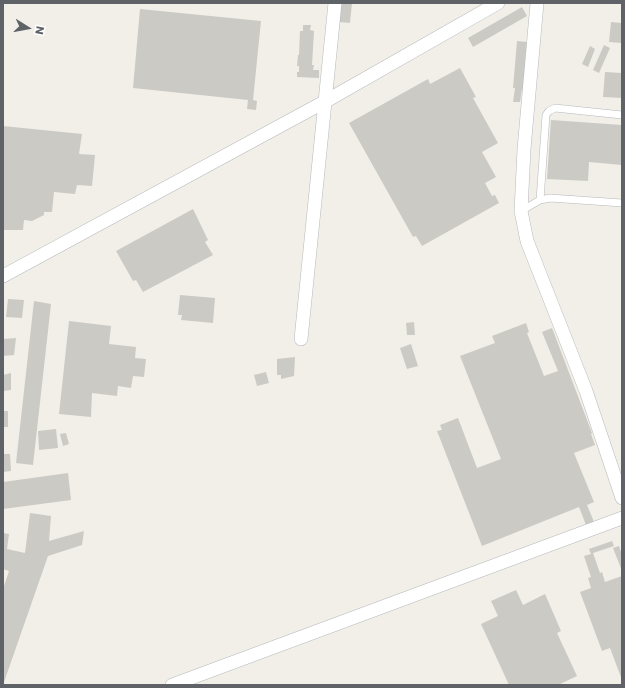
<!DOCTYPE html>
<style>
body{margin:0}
#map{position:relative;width:625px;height:688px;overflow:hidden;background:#f1efe8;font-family:Poppins,sans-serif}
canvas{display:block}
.frame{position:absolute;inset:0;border:4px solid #5f6368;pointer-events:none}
.north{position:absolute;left:8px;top:8px;width:40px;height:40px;-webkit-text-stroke:3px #fff;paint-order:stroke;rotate:101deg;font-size:11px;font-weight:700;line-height:16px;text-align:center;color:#5f6368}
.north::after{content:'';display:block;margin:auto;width:14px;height:18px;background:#5f6368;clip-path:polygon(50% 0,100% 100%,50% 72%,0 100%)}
</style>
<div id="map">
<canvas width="625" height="688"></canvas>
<div class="frame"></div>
<div class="north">N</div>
</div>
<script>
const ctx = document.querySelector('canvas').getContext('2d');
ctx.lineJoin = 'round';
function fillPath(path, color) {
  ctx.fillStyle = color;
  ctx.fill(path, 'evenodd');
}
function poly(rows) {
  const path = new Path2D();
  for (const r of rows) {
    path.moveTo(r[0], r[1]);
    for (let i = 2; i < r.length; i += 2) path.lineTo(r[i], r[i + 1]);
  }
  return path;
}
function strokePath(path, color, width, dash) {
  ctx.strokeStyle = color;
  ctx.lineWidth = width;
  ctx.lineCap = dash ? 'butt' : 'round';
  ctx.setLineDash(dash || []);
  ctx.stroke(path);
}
fillPath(poly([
 [341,3,352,3,350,23,339,22],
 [522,7,527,16,473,47,468,38],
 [140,9,261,21,253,100,257,101,256,110,247,109,248,100,133,88],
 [611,22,622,23,622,43,609,42],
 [303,25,311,25,310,30,314,31,312,65,314,65,313,70,319,70,319,78,297,77,297,72,299,72,299,66,297,66,298,55,299,55,300,31,303,31],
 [517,41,527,42,523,89,522,89,520,102,513,102,515,88,513,88],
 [604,45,610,48,599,73,593,70],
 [590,46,595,49,588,67,582,64],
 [460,68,476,97,473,98,498,143,482,152,496,177,485,183,492,196,495,195,499,203,422,246,416,236,413,237,349,123,428,79,430,84],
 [605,72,622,73,622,98,603,97],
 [551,120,622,125,622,165,589,162,588,181,547,179],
 [3,126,82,134,79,154,95,155,92,186,77,185,75,194,54,192,52,212,44,212,44,215,32,221,24,220,23,230,3,230],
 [193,209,208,240,205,242,213,255,143,292,136,280,133,281,116,251],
 [180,295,215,298,213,323,181,320,182,315,178,315],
 [8,299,24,300,22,318,6,317],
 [34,301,51,304,33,465,16,463],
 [69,321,111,326,109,344,136,347,135,358,146,359,144,377,133,376,131,388,118,386,117,396,92,393,91,417,59,414],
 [414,322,415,335,407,335,406,323],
 [526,323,529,332,527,333,544,376,558,371,542,332,552,328,592,433,591,434,595,445,574,453,594,502,587,505,594,522,586,525,579,507,482,546,437,431,442,430,440,425,458,418,477,468,501,459,460,356,495,343,492,336],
 [16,338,14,355,3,356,3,339],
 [411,344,418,366,407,369,400,348],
 [295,357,294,376,281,379,281,375,277,375,277,359],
 [266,372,269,383,257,386,254,375],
 [11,373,11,390,3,391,3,375],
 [3,411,8,411,8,427,3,427],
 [56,429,58,448,39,450,38,431],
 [66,433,69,444,63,446,60,434],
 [3,454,10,454,11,471,3,472],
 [68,473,71,500,3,509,3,482],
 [30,513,51,516,49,541,84,531,82,545,48,556,3,685,3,589,9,571,3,569,3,533,9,534,7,549,25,553],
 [612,541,614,546,593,553,600,573,602,572,605,582,622,576,622,680,610,648,602,651,580,592,591,588,588,578,591,577,584,556,591,554,589,549],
 [619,546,622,555,622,571,613,548],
 [516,590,523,605,545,594,561,631,557,633,577,676,558,685,509,685,481,624,498,616,491,601]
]), '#cccac5');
const service = poly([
 [540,200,546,115,549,111,555,108,622,115],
 [521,211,540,200,550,198,622,203]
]);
const minor = poly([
 [537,3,524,149,521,211,527,241,586,391,622,498],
 [3,276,326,101,498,3],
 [301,339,335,3],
 [172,685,622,518]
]);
strokePath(service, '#b5b8bc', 8);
strokePath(minor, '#b5b8bc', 14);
strokePath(service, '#fff', 7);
strokePath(minor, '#fff', 13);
</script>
